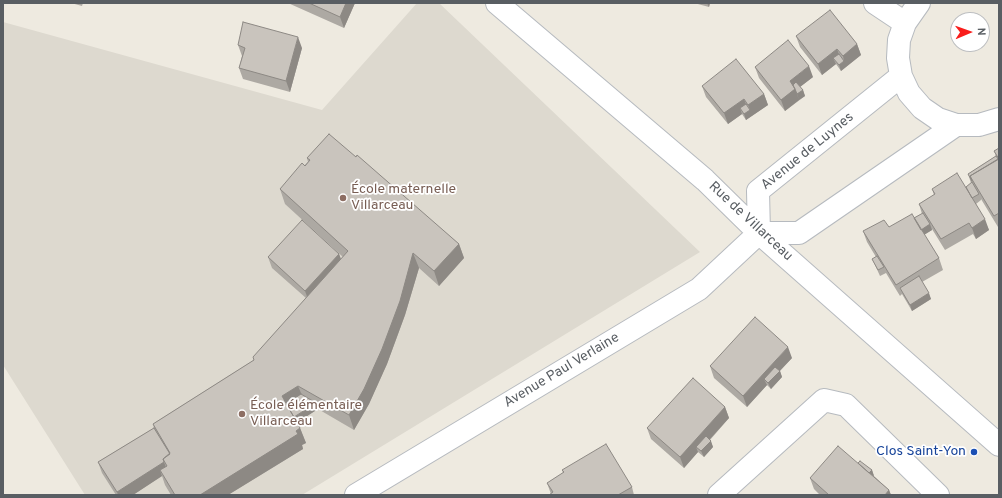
<!DOCTYPE html>
<meta charset="utf-8">
<style>
body{margin:0}
#map{position:relative;width:1002px;height:498px;overflow:hidden;background:#eeeae0;font-family:Overpass,sans-serif}
canvas{display:block}
.frame{position:absolute;inset:0;border:4px solid #595e63;pointer-events:none}
.north{position:absolute;left:950px;top:12px;width:40px;height:40px;box-sizing:border-box;background:#fff;border:1px solid #bdbfc1;border-radius:50%;rotate:88deg;font-size:11px;font-weight:700;line-height:16px;text-align:center;color:#595e63}
.north::after{content:'';display:block;margin:auto;width:14px;height:18px;background:#f91d1b;clip-path:polygon(50% 0,100% 100%,50% 72%,0 100%)}
</style>
<div id="map">
<canvas width="1002" height="498"></canvas>
<div class="frame"></div>
<div class="north">N</div>
</div>
<script>
const ctx = document.querySelector('canvas').getContext('2d');
ctx.lineJoin = 'round';
function fillPath(path, color) {
  ctx.fillStyle = color;
  ctx.fill(path, 'evenodd');
}
function poly(rows) {
  const path = new Path2D();
  for (const r of rows) {
    path.moveTo(r[0], r[1]);
    for (let i = 2; i < r.length; i += 2) path.lineTo(r[i], r[i + 1]);
  }
  return path;
}
function strokePath(path, color, width, dash) {
  ctx.strokeStyle = color;
  ctx.lineWidth = width;
  ctx.lineCap = dash ? 'butt' : 'round';
  ctx.setLineDash(dash || []);
  ctx.stroke(path);
}
function write(font, color, halo, rows, align = 'center') {
  ctx.font = font + ' Overpass,sans-serif';
  ctx.lineWidth = 3.5;
  ctx.setLineDash([]);
  ctx.textBaseline = 'middle';
  ctx.strokeStyle = halo;
  ctx.fillStyle = color;
  for (const [text, x, y, turn = 0] of rows) {
    ctx.save();
    ctx.translate(x, y);
    ctx.rotate((+turn || 0) * Math.PI / 180);
    ctx.textAlign = isNaN(turn) ? turn : align;
    if (halo) ctx.strokeText(text, 0, 0);
    ctx.fillText(text, 0, 0);
    ctx.restore();
  }
}
fillPath(poly([
 [417,3,439,3,700,252,302,495,85,495,3,365,3,22,322,110]
]), '#ddd9cf');
const minor = poly([
 [497,3,705,180,759,233,999,445],
 [875,3,905,23],
 [919,3,905,23,899,40,898,58,901,76,909,93,922,108,938,119,956,125,979,125,999,119],
 [759,233,799,233,956,125],
 [759,233,758,191,901,76],
 [356,495,699,289,759,233],
 [719,495,824,400,846,405,938,495]
]);
strokePath(minor, '#b6babf', 24);
strokePath(minor, '#fff', 22);
fillPath(poly([
 [71,3,83,3,82,6],
 [288,3,355,3,344,28],
 [694,3,710,3,709,7],
 [796,36,857,44,861,55,841,71,836,64,822,75,800,47],
 [238,45,302,48,290,92,243,79,239,68,242,56],
 [755,67,813,77,800,87,803,90,805,96,785,111,759,78],
 [702,86,764,94,768,105,746,120,742,114,728,124,706,97],
 [999,148,999,226,998,227,981,199,981,200,976,204,989,230,976,239,973,234,945,250,932,229,932,230,924,235,939,258,943,270,922,282,931,299,912,311,902,294,900,296,886,273,880,276,875,265,872,259,876,257,867,242,863,231,889,227,914,218,922,214,919,204,934,195,932,189,966,187,971,183,968,174,996,156,994,151],
 [356,157,459,244,464,258,439,286,419,268,405,315,387,364,369,404,354,430,318,409,297,422,300,428,306,443,302,445,303,449,228,495,171,495,165,485,162,476,133,495,116,495,102,473,98,462,154,428,153,424,254,360,306,298,272,268,268,257,339,254,341,259,343,257,285,204,280,189,308,162,307,158],
 [792,358,780,371,782,377,771,389,767,385,747,407,714,378,710,366],
 [725,407,729,418,710,440,713,447,704,457,698,452,684,468,651,439,647,428],
 [858,463,872,470,874,476,889,490,891,495,820,495,814,489,810,478],
 [562,470,632,487,634,495,549,495,551,494,547,483,563,473]
]), '#ada9a3');
fillPath(poly([
 [346,3,355,3,344,28,340,17],
 [707,3,710,3,709,7],
 [298,37,302,48,290,92,286,81],
 [857,44,861,55,841,71,839,65,844,61,843,56],
 [837,49,841,60,833,58,836,64,822,75,818,64],
 [809,66,813,77,796,90,799,100,785,111,781,100,790,81],
 [803,90,805,96,799,100,797,94],
 [764,94,768,105,746,120,744,114,750,110,748,105],
 [744,99,748,110,740,108,742,114,728,124,724,113],
 [985,219,989,230,976,239,972,228],
 [930,224,932,230,922,236,920,230],
 [459,244,464,258,439,286,434,271],
 [413,253,419,268,405,315,387,364,369,404,354,430,349,415],
 [339,254,343,265,309,302,305,291],
 [929,293,931,299,912,311,910,305],
 [788,347,792,358,772,379,780,371,782,377,771,389,768,383,764,379,767,385,747,407,743,396],
 [298,386,304,400,288,410,282,396],
 [316,403,318,409,295,424,293,418],
 [725,407,729,418,700,450,696,447,698,452,684,468,680,457],
 [300,428,306,443,302,445,303,449,228,495,200,495],
 [711,441,713,447,704,457,701,451],
 [164,462,168,473,160,470,162,476,133,495,118,495,117,492],
 [872,470,874,476,868,474],
 [889,490,891,495,885,495]
]), '#8d8984');
const building = poly([
 [309,3,346,3,340,17,309,3],
 [830,10,857,44,843,56,837,49,818,64,796,36,830,10],
 [243,22,298,37,286,81,239,68,245,48,238,45,243,22],
 [788,40,809,66,790,81,795,89,781,100,755,67,788,40],
 [839,54,844,61,839,65,833,58,839,54],
 [736,59,764,94,748,105,744,99,724,113,702,86,736,59],
 [796,82,803,90,797,94,795,89,793,85,796,82],
 [746,104,750,110,744,114,740,108,746,104],
 [329,134,356,157,357,155,459,244,434,271,413,253,400,301,382,349,364,389,349,415,298,386,282,396,300,428,296,431,298,434,200,495,175,495,160,470,167,466,163,459,170,453,153,424,254,360,253,357,348,251,280,189,302,163,305,166,310,160,307,158,329,134],
 [999,148,999,213,994,216,970,176,999,159,994,151,999,148],
 [996,156,998,159,970,176,972,181,968,174,996,156],
 [957,173,985,219,972,228,969,223,941,239,919,204,935,194,932,189,957,173],
 [972,182,979,194,972,198,966,187,972,182],
 [923,213,930,224,921,230,914,218,923,213],
 [912,214,939,258,896,285,863,231,884,220,889,227,912,214],
 [302,220,339,254,305,291,268,257,302,220],
 [877,256,884,267,878,270,872,259,877,256],
 [919,276,929,293,910,305,900,288,919,276],
 [755,317,788,347,743,396,710,366,755,317],
 [775,367,780,371,768,383,764,379,775,367],
 [693,378,725,407,680,457,647,428,693,378],
 [301,394,316,403,294,417,286,404,301,394],
 [154,428,170,454,163,459,164,462,117,492,98,462,154,428],
 [706,436,711,441,701,451,696,447,706,436],
 [606,444,632,487,618,495,549,495,553,492,547,483,564,472,562,470,606,444],
 [838,446,889,490,885,495,829,495,810,478,838,446],
 [860,461,872,470,869,473,858,463,860,461]
]);
fillPath(building, '#c9c4bd');
strokePath(building, '#8d8984', 1);
for (const [x, y, r, color] of [
 [343,198,4,"#8d6e63"],
 [242,414,4,"#8d6e63"],
 [974,452,4,"#1a4fb4"]
]) {
  const dot = new Path2D();
  dot.arc(x, y, r, 0, 2 * Math.PI);
  ctx.fillStyle = color;
  ctx.fill(dot);
  strokePath(dot, '#fff', 1.5);
}
write('14px', '#595e63', '#fff', [
 ["Avenue de Luynes",808,152,-39],
 ["Rue de Villarceau",750,222,43],
 ["Avenue Paul Verlaine",562,371,-31]
]);
write('14px', '#785e54', '#fff', [
 ["École maternelle",351,190],
 ["Villarceau",351,206],
 ["École élémentaire",250,406],
 ["Villarceau",250,422]
], 'left');
write('14px', '#164399', '#fff', [
 ["Clos Saint-Yon",966,452]
], 'right');
</script>
